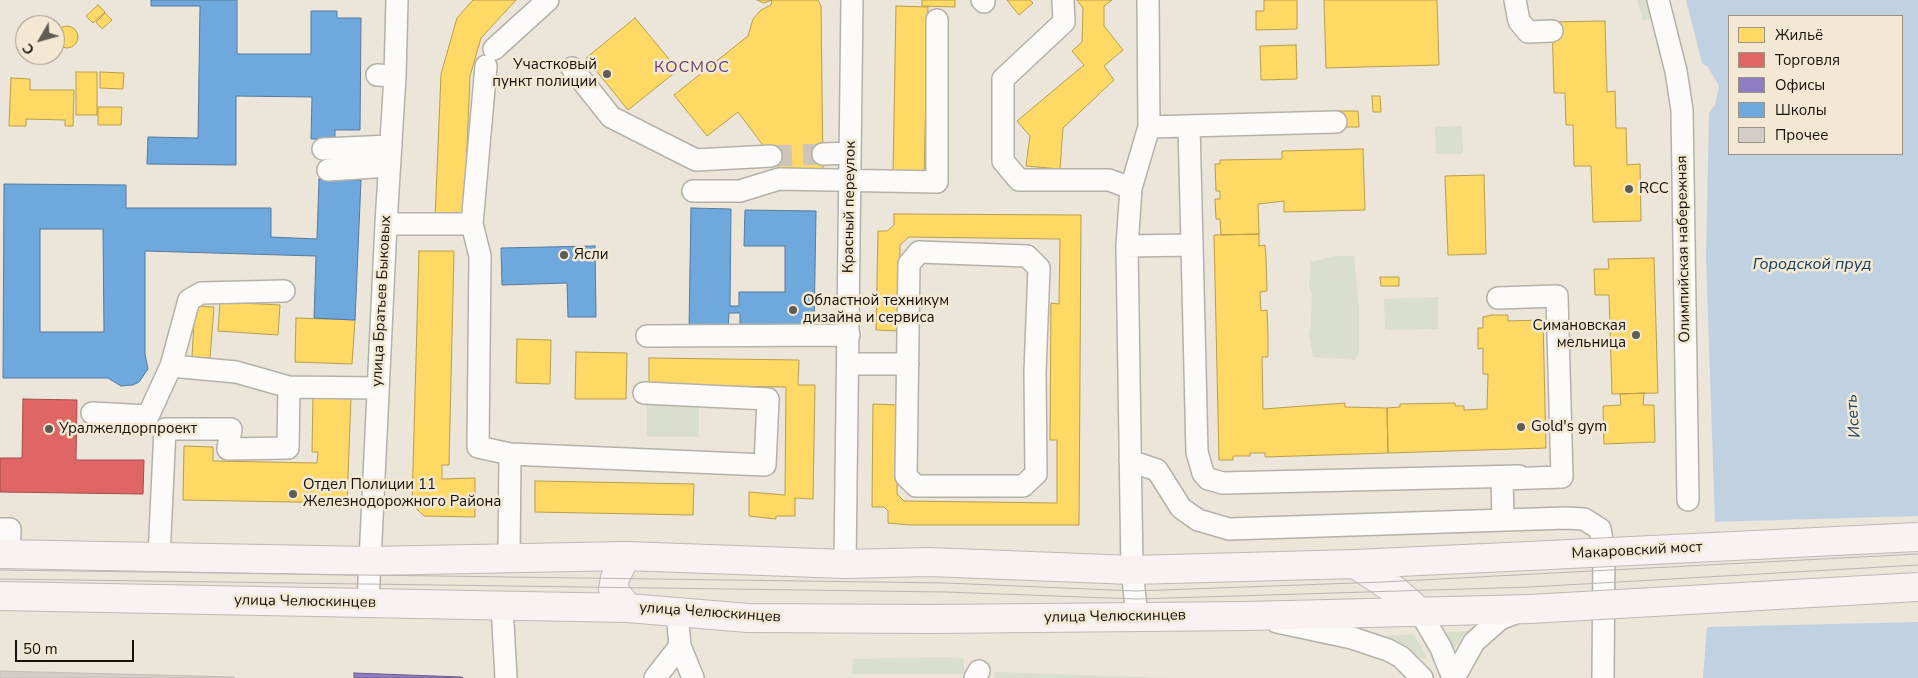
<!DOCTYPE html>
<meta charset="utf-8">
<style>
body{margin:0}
#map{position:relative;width:1918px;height:678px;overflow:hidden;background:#ebe5da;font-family:"Nunito Sans",sans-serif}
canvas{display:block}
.legend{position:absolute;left:1728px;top:15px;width:175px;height:140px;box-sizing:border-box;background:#f2e8d3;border:1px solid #9a9283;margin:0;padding:6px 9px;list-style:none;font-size:15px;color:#16120b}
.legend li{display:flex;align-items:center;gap:10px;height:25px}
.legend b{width:25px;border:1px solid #9a9283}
.north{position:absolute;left:15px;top:15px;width:50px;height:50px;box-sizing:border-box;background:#f2e8d3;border:1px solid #9a9283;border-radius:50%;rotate:232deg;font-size:14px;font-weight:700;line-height:20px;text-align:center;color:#16120b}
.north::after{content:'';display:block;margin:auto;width:18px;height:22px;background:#615c53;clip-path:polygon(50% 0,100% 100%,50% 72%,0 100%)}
.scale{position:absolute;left:15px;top:640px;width:119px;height:22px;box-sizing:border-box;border:2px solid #16120b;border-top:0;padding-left:6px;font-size:15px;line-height:18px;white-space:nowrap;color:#16120b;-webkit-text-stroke:4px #f2e8d3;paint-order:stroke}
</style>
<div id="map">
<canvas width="1918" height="678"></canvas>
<ul class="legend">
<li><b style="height:14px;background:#ffd966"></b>Жильё</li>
<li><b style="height:14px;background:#e06666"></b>Торговля</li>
<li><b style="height:14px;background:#8e7cc3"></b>Офисы</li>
<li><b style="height:14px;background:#6fa8dc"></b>Школы</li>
<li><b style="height:14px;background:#d4ccc7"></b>Прочее</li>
</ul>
<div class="north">С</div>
<div class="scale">50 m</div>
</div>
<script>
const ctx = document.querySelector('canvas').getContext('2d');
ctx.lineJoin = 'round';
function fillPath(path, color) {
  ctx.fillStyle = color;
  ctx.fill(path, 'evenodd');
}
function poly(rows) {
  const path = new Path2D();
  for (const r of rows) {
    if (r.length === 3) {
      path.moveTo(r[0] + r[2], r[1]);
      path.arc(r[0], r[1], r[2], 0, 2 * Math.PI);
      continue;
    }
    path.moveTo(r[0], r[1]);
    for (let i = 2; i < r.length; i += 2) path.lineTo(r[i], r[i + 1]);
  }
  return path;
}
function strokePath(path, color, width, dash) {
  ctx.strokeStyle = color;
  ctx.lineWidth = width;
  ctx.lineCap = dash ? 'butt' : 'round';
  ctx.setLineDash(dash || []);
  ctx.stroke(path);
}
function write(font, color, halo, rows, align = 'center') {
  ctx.font = font + ' "Nunito Sans",sans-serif';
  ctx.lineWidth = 5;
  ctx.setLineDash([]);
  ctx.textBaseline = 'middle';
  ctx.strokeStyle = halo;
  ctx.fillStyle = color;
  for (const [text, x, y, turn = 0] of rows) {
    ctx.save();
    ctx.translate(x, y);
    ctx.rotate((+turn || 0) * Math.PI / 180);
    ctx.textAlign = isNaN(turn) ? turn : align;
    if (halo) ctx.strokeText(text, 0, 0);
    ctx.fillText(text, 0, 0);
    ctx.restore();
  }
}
fillPath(poly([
 [1637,0,1650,0,1654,17,1643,21],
 [1462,126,1463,154,1436,154,1435,127],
 [1335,256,1354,256,1359,308,1359,353,1355,360,1313,357,1309,334,1311,325,1312,294,1309,286,1311,262],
 [1438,297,1438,329,1385,330,1384,299],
 [647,402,699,403,699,437,647,437],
 [1469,631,1461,638,1450,655,1437,633],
 [1414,634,1427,658,1420,658,1407,646,1385,636],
 [947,657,963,658,965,674,852,674,853,659],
 [995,672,1170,678,994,678]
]), '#dadecc');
fillPath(poly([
 [1686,0,1918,0,1918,678,1703,678,1715,522,1706,257,1709,113,1715,105,1719,86,1708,67,1702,63],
 [1729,16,1902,16,1902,154,1729,154]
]), '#c0d2e2');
fillPath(poly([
 [1918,516,1918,622,1705,627,1712,522]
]), '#ebe5da');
const homes = poly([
 [473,0,516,0,481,38,470,76,464,220,435,219,441,74,457,18,473,0],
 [757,0,818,0,821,6,823,169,780,168,738,112,707,136,674,95,748,36,753,19,761,10,771,5,772,0,764,3,757,0],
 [922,0,955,0,955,7,922,6,922,0],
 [1007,0,1030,0,1033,3,1019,15,1007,0],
 [1077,0,1112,0,1104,6,1104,26,1123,50,1104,66,1114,80,1063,128,1060,169,1026,166,1030,136,1017,121,1084,65,1072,51,1082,42,1083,8,1077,0],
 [1264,0,1297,0,1297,29,1256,30,1256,11,1264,11,1264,0],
 [1324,0,1437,0,1439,65,1326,68,1324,0],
 [98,5,105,12,93,23,86,16,98,5],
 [896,6,928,7,924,176,893,175,896,6],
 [105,13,112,20,102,29,96,22,105,13],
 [635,18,678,70,628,110,586,58,635,18],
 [1605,21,1607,92,1615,91,1616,128,1626,128,1627,165,1640,164,1641,221,1593,222,1591,166,1574,166,1573,125,1566,125,1565,93,1554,93,1552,22,1605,21],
 [67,37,11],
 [1296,45,1297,79,1261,80,1260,46,1296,45],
 [76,72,97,72,97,115,76,115,76,72],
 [100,72,124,73,123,89,100,88,100,72],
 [11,78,30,79,30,90,74,90,73,126,65,126,65,120,26,119,26,126,9,126,11,78],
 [1372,96,1380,96,1381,112,1373,112,1372,96],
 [98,107,122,107,121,125,98,125,98,107],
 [1336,111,1358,111,1359,127,1337,127,1336,111],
 [1363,149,1365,210,1284,212,1284,201,1258,204,1259,234,1221,235,1220,219,1216,219,1215,199,1220,199,1220,191,1216,191,1215,164,1220,164,1220,160,1282,159,1282,151,1363,149],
 [1484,175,1486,254,1448,255,1445,176,1484,175],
 [894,214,1081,215,1079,525,910,525,888,523,888,511,884,507,872,507,873,404,898,405,897,494,904,501,1057,503,1057,440,1050,440,1051,303,1059,304,1060,239,909,237,900,245,899,331,876,330,878,231,887,231,894,225,894,214],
 [1259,234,1259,246,1265,245,1266,257,1267,291,1260,292,1261,311,1267,310,1268,334,1268,357,1262,357,1263,409,1345,403,1345,407,1387,408,1388,453,1265,457,1265,453,1250,453,1250,456,1233,456,1233,460,1219,460,1214,235,1259,234],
 [419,251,454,251,449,465,442,465,442,479,475,478,475,517,424,516,412,504,419,251],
 [1654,258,1658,393,1612,394,1609,295,1595,295,1594,269,1609,269,1608,259,1654,258],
 [1380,277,1399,277,1399,286,1381,286,1380,277],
 [220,302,280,305,278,335,218,331,220,302],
 [195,306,214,307,210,358,192,357,195,306],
 [1492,315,1508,315,1508,321,1543,320,1546,448,1388,453,1387,408,1400,407,1400,404,1455,403,1455,406,1464,406,1464,410,1487,409,1488,374,1483,374,1483,348,1478,349,1478,328,1483,328,1483,317,1492,315],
 [296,318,355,320,352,364,295,362,296,318],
 [517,339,551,340,550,384,516,383,517,339],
 [576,352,627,353,626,399,575,399,576,352],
 [649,358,799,360,798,385,815,385,813,499,795,498,795,516,776,516,776,519,749,516,749,492,785,495,786,387,649,385,649,358],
 [1644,393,1643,405,1654,405,1655,442,1604,444,1603,406,1621,405,1620,394,1644,393],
 [313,396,351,397,347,503,183,500,184,446,213,447,213,461,317,463,318,452,312,452,313,396],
 [535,481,694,484,693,515,535,512,535,481]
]);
fillPath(homes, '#ffd966');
strokePath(homes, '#b99d4b', 1);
const shops = poly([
 [23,399,77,400,76,460,144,460,143,494,0,492,0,458,22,458,23,399]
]);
fillPath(shops, '#e06666');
strokePath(shops, '#a34d4b', 1);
const offices = poly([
 [354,673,461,677,463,678,354,678,354,673]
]);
fillPath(offices, '#8e7cc3');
strokePath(offices, '#6a5c8c', 1);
const schools = poly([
 [151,0,237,0,237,54,311,54,311,11,337,11,337,18,361,18,360,130,335,130,335,139,311,139,312,97,236,96,236,165,147,164,148,137,198,138,200,6,151,6,151,0],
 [319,179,361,180,355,320,314,318,316,256,145,251,145,354,148,369,139,382,133,385,121,386,108,378,3,378,4,184,126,185,126,208,271,208,271,237,317,239,319,179],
 [40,229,103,229,104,332,40,332,40,229],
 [691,208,731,209,730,306,739,306,739,292,785,292,785,246,744,246,745,210,816,211,814,329,740,328,740,313,729,313,728,330,689,329,691,208],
 [595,246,596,317,568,317,567,283,502,285,501,248,595,246]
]);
fillPath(schools, '#6fa8dc');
strokePath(schools, '#547b9d', 1);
const building = poly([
 [0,671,234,677,234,678,0,678,0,671]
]);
fillPath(building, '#d4ccc7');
strokePath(building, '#c6bdb8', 1);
strokePath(poly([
 [771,156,823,154]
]), '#cbc5bb', 21, [21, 11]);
const minor = poly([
 [982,0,984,2],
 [1063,0,1064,22,1003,79,1003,161,1019,180,1109,180,1131,188],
 [1515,0,1519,21,1528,32,1552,31],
 [1658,0,1676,71,1682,110,1688,500],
 [494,49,548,0],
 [486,66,472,224,480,256,478,447,510,454,509,558],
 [572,68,611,117,696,160,771,156],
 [377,75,395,76],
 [1189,126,1192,245],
 [1149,127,1336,122],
 [323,149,391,146],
 [823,154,850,153],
 [328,170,389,166],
 [693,191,740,191,779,179,937,182,937,20],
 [386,224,472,224],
 [1127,246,1192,245,1197,452,1203,473,1208,479,1223,483,1519,476],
 [919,252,1027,256,1039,268,1035,372,1036,474,1023,486,916,486,906,476,909,264,919,252],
 [1498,298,1557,296,1562,477,1502,479,1503,520],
 [647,336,849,335],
 [849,364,908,364],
 [171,366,236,372,289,387,378,388],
 [92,413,148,416,171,366,189,300,201,293,284,291],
 [510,454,765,465,768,399,644,393],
 [1130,461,1157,470,1181,508,1198,520,1229,529,1566,518,1584,519,1600,529,1604,550,1603,678],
 [0,529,10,529,9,555],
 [159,557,165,429,231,429,228,449,288,448,289,387],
 [845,564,852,0],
 [368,603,386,224,395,76,397,0],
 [502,605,506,678],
 [1420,612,1441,648,1453,678],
 [677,613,680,646,693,678],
 [1137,616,1132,570,1127,246,1131,188,1149,127,1148,0],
 [1277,622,1352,638,1388,650,1401,657,1422,678],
 [655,678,680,646],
 [975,678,979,671],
 [1454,678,1474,642,1500,619,1520,611]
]);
const major = poly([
 [0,554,370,561,626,556,845,564,929,562,1132,570,1355,564,1529,556],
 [626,556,615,578,613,589,628,608],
 [1355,564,1396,591,1420,612],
 [0,596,628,608,748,618,931,619,1247,616,1530,609]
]);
strokePath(minor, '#b6b1a8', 24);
strokePath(major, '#c1b7b3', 30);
strokePath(minor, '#fcfbf9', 21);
strokePath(major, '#f8f3f2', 28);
strokePath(poly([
 [0,570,946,583,1135,591,1382,582,1918,554],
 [0,579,946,592,1136,599,1530,587,1918,565]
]), '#b7b6b4', 1);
const majorBridge = poly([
 [1529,556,1918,537],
 [1530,609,1918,587]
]);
strokePath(majorBridge, '#c1b7b3', 30, []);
strokePath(majorBridge, '#f8f3f2', 28);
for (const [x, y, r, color] of [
 [607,74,5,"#615c53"],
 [1629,189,5,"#615c53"],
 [564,255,5,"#615c53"],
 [793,310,5,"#615c53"],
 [1636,335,5,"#615c53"],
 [1521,427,5,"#615c53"],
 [49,429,5,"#615c53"],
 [293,494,5,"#615c53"]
]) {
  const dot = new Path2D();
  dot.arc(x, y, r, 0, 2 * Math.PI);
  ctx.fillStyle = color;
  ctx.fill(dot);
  strokePath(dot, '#f2e8d3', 2);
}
write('15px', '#16120b', '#f2e8d3', [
 ["Участковый",597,65,"right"],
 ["пункт полиции",597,82,"right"],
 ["RCC",1639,189],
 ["Ясли",574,255],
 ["Областной техникум",803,301],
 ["дизайна и сервиса",803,318],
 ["Симановская",1626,326,"right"],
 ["мельница",1626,343,"right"],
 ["Gold's gym",1531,427],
 ["Уралжелдорпроект",59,429],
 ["Отдел Полиции 11",303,485],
 ["Железнодорожного Района",303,502]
], 'left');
write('15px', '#16120b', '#f2e8d3', [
 ["Красный переулок",850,207,-89],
 ["Олимпийская набережная",1684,249,-91],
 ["улица Братьев Быковых",382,301,-87],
 ["Макаровский мост",1637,551,-3],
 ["улица Челюскинцев",305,602,1],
 ["улица Челюскинцев",710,613,4],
 ["улица Челюскинцев",1115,617,-1]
]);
ctx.letterSpacing = '1px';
write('16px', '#693e74', '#f2e8d3', [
 ["КОСМОС",692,68]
]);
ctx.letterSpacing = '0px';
write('italic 16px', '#133e64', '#f2e8d3', [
 ["Городской пруд",1812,265],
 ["Исеть",1854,416,-95]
]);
</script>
